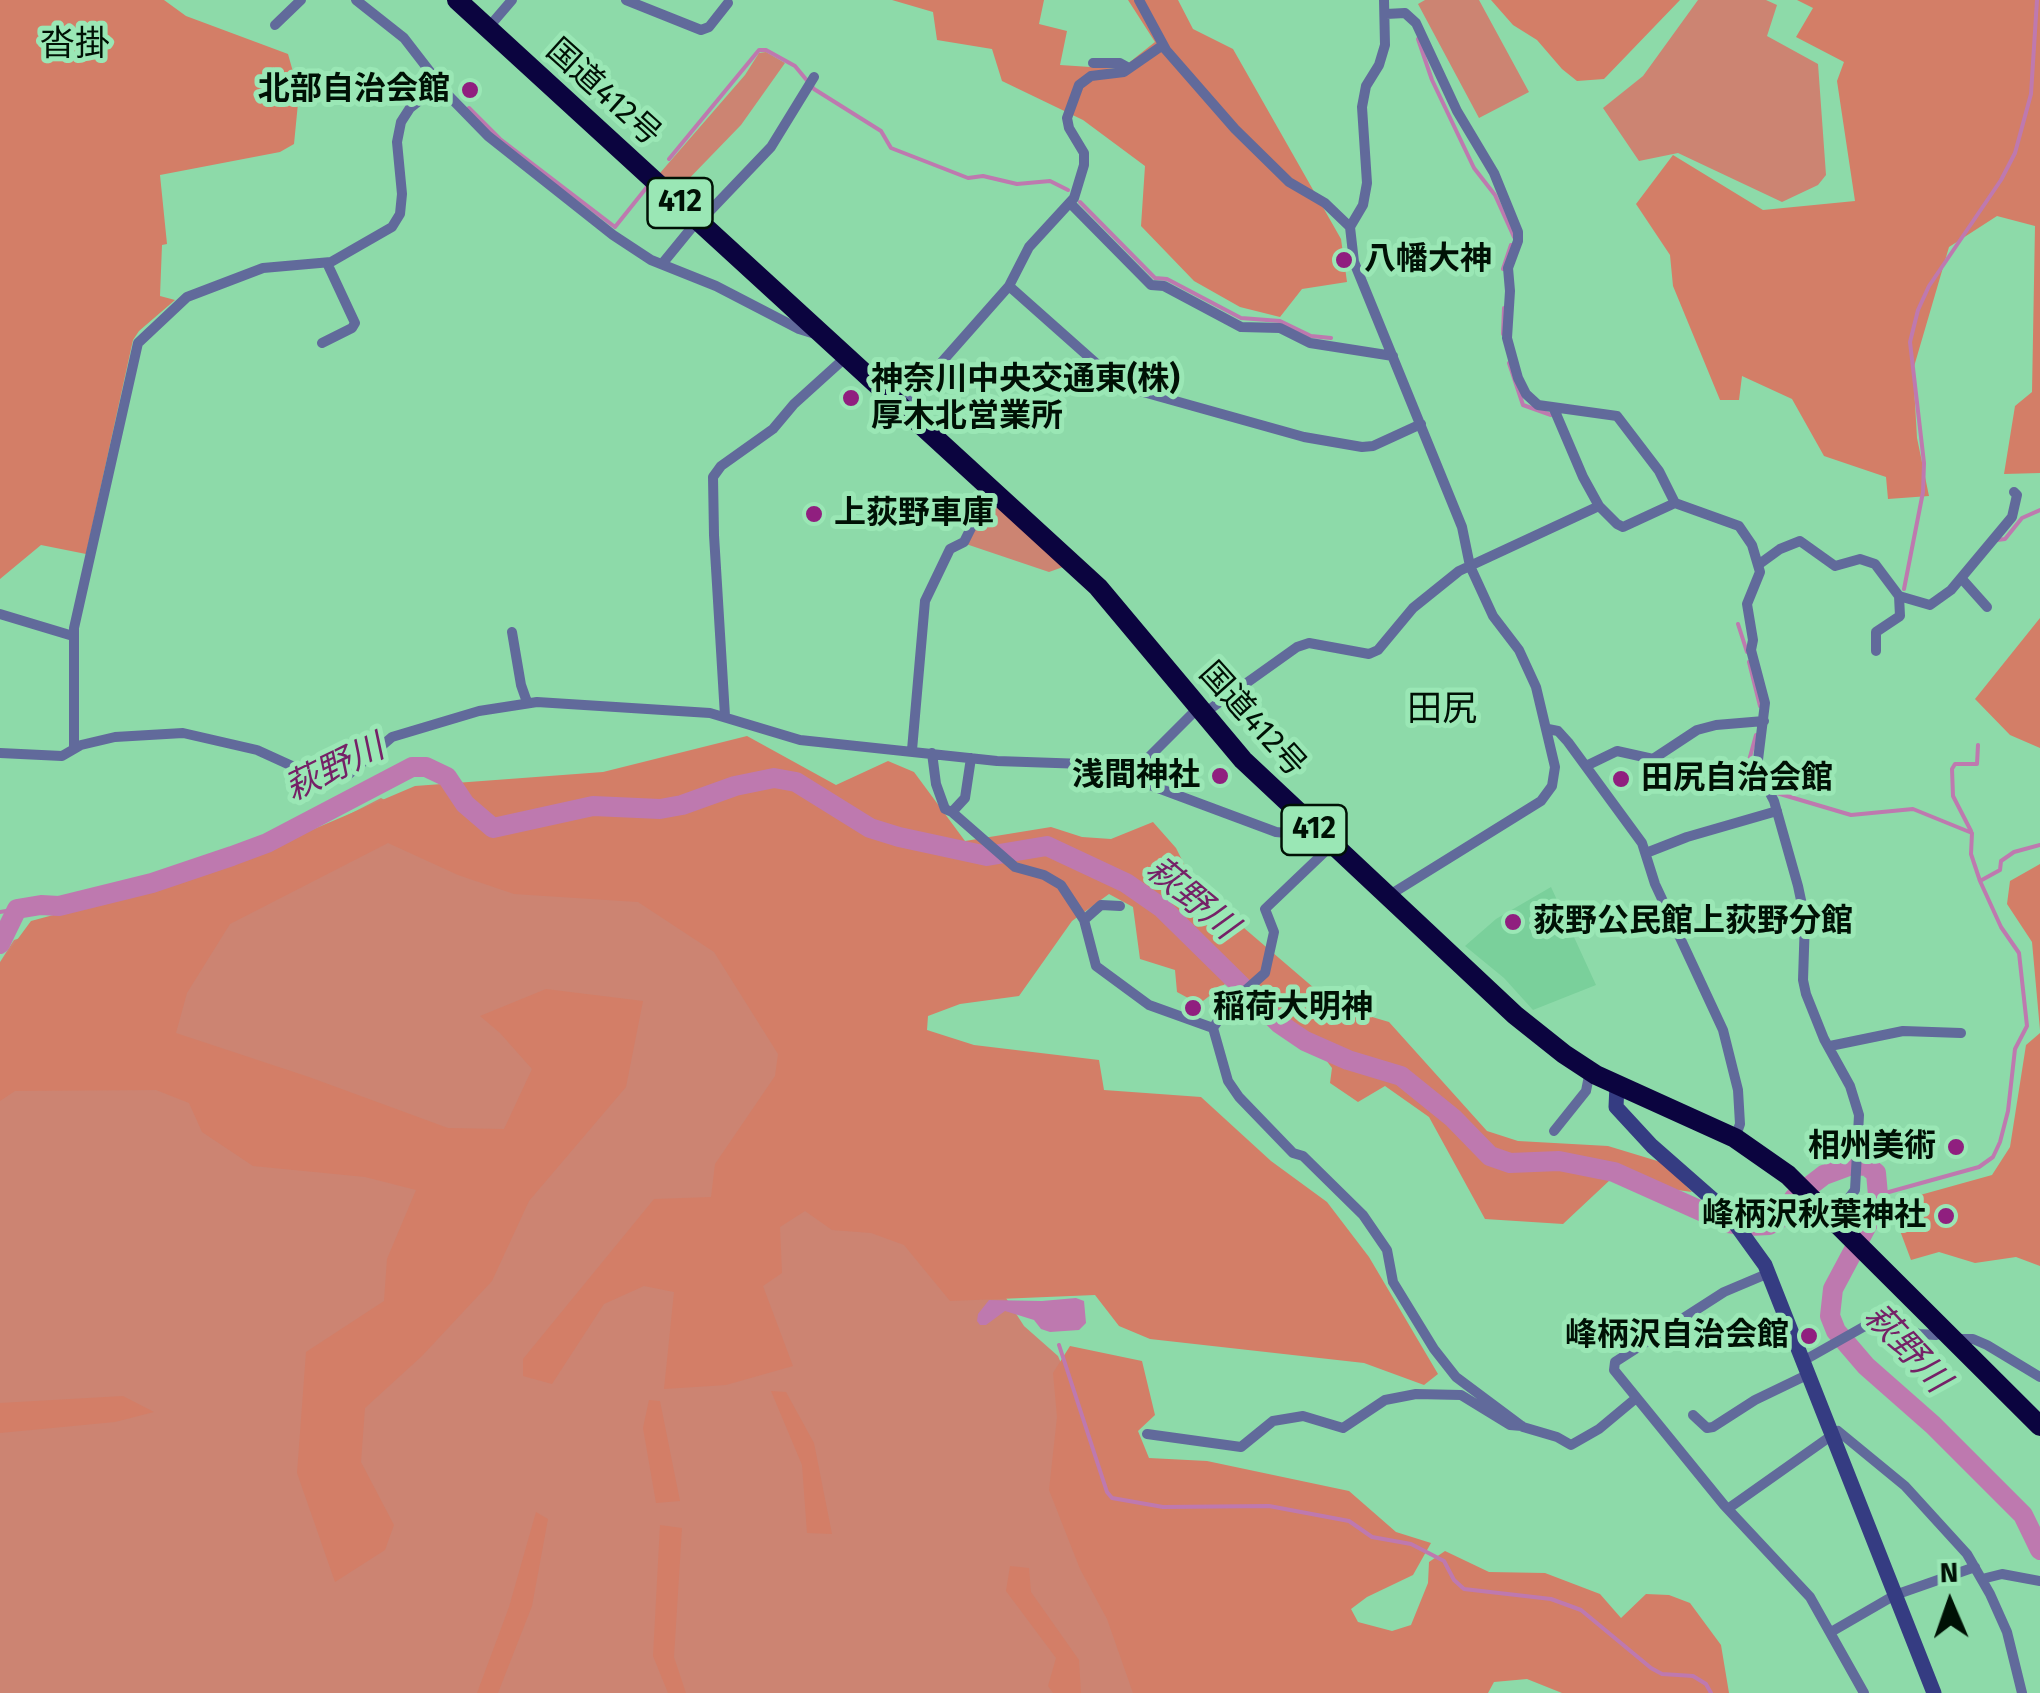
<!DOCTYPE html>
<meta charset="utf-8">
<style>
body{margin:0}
#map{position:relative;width:2040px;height:1693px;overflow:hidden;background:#8ddaa9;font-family:"Fira Sans",sans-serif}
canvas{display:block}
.north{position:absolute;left:1900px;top:1553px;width:100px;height:100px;-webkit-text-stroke:8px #9ae7b5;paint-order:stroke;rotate:358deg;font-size:28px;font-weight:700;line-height:40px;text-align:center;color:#001105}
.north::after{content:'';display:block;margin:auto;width:35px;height:45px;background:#001105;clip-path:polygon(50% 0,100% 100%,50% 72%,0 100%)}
</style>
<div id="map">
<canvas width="2040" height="1693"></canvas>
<div class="north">N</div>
</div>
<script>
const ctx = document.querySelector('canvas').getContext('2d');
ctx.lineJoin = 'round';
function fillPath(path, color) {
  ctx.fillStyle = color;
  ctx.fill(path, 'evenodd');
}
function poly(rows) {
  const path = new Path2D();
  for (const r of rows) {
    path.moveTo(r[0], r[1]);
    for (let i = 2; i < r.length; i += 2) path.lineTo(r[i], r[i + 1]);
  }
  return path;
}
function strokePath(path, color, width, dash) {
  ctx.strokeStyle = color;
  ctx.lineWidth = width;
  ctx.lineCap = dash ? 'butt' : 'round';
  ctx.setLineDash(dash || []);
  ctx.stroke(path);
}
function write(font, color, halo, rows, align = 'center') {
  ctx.font = font + ' "Fira Sans","Noto Sans JP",sans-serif';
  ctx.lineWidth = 10;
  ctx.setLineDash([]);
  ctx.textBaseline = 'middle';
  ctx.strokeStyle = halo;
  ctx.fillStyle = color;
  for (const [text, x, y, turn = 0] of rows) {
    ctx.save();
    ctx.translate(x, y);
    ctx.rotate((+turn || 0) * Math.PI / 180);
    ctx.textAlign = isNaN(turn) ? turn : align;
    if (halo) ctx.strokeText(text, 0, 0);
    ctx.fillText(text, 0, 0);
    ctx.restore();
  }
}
fillPath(poly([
 [1551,887,1596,985,1533,1010,1504,978,1465,946,1496,919]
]), '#7ad09b');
fillPath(poly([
 [1425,0,1479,0,1529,92,1479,118,1418,4],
 [1698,0,1766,0,1777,5,1767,36,1818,64,1826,175,1818,185,1782,202,1678,153,1639,161,1603,108,1643,76],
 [766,52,785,63,741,125,678,190,660,173,745,75,759,53],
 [993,503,1063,567,1049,572,966,544,983,509],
 [381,798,455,838,757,816,869,1085,1024,1326,1058,1356,1109,1475,1421,1693,0,1693,0,962,14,940,174,889,227,877]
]), '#cc8472');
fillPath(poly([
 [0,0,164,0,186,16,288,54,299,93,294,144,280,152,160,175,167,244,162,245,160,296,175,300,139,331,133,340,86,554,41,545,0,579],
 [892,0,1044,0,1039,24,1067,31,1060,65,1121,69,1155,42,1128,0,1178,0,1193,29,1233,49,1341,239,1347,282,1302,289,1280,317,1240,307,1194,281,1141,226,1145,166,1083,120,1002,81,992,49,937,40,933,12],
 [1491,0,1680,0,1604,79,1577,81,1562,69,1537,40,1513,25],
 [1797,0,2040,0,2040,473,2004,474,2015,406,2032,392,2035,226,1997,216,1949,247,1913,370,1917,438,1929,496,1888,499,1886,477,1824,456,1792,399,1742,376,1739,400,1720,400,1673,286,1670,255,1636,204,1673,155,1763,210,1855,201,1837,81,1844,62,1796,37,1813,8],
 [2040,618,2040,748,2010,735,1975,699],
 [747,736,836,785,888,761,914,772,965,841,1051,827,1082,837,1111,839,1153,822,1176,848,1195,886,1335,1006,1389,1022,1487,1131,1518,1141,1608,1146,1664,1163,1692,1192,1670,1189,1648,1180,1610,1180,1563,1224,1485,1219,1429,1117,1385,1086,1358,1102,1330,1083,1332,1068,1301,1027,1225,984,1199,1004,1177,992,1175,970,1140,959,1133,907,1109,894,1072,921,1019,996,960,1004,928,1016,927,1030,974,1045,1099,1060,1104,1090,1201,1097,1271,1161,1327,1202,1369,1257,1438,1374,1424,1385,1364,1363,1150,1339,1119,1326,1095,1295,950,1301,904,1245,871,1233,832,1230,805,1211,780,1227,782,1273,763,1286,793,1366,726,1385,664,1389,674,1292,644,1286,604,1304,552,1384,523,1376,523,1359,654,1199,711,1197,715,1164,775,1076,778,1054,714,952,638,902,514,894,458,875,388,843,230,924,187,993,176,1033,309,1077,448,1128,504,1129,532,1069,500,1033,480,1016,546,989,643,1001,626,1087,529,1201,492,1281,422,1356,365,1408,361,1462,394,1525,385,1550,335,1582,297,1473,306,1352,384,1301,387,1259,416,1190,365,1177,253,1166,202,1132,189,1103,156,1090,15,1091,0,1101,0,963,31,921,213,872,415,786,603,772],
 [2040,864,2040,1030,2032,942,2007,904,2010,881],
 [2040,1033,2040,1266,2016,1257,1975,1263,1939,1252,1911,1260,1899,1228,1913,1197,1992,1175,2010,1147,2026,1045],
 [1070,1346,1142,1361,1155,1415,1138,1431,1149,1458,1207,1461,1349,1491,1396,1532,1431,1543,1413,1575,1367,1597,1351,1609,1358,1622,1392,1631,1411,1625,1428,1583,1429,1562,1445,1551,1489,1572,1545,1573,1600,1594,1621,1618,1646,1594,1669,1595,1690,1603,1721,1645,1729,1693,1562,1693,1527,1679,1494,1682,1488,1693,1133,1693,1107,1619,1080,1569,1049,1490,1057,1417,1053,1373],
 [771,1391,786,1392,814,1443,832,1534,807,1533,802,1465],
 [123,1396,154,1412,115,1422,0,1433,0,1403],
 [649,1400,660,1401,680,1501,656,1503,643,1428],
 [536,1512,548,1519,532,1606,498,1693,477,1693,509,1607],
 [660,1525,682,1528,674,1657,686,1693,668,1693,653,1656],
 [1010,1566,1029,1568,1031,1592,1079,1660,1081,1693,1053,1693,1048,1686,1056,1658,1006,1591]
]), '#d37e67');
fillPath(poly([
 [1076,1298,1084,1301,1086,1323,1079,1330,1050,1332,1041,1329,1034,1320,1005,1311,986,1325,980,1325,977,1321,978,1314,989,1300,1042,1301]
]), '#be79af');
strokePath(poly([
 [1418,39,1432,80,1474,168,1495,195,1514,237],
 [469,108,500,139,615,227,647,187],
 [669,159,759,50,766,50,795,66,814,89,881,131,891,148,968,178,983,176,1017,184,1050,181,1068,190],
 [1080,202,1155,278,1167,279,1241,318,1280,321,1311,336,1331,338],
 [1503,269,1511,245],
 [1503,334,1504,308],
 [1509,363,1523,405,1551,415],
 [1997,540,2005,539,2022,518,2040,510],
 [1904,589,1923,492,1924,463,1910,342,1918,310,1929,286,2001,180,2015,153,2031,94,2037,0],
 [1738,624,1747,652],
 [1749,662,1760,706],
 [1756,735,1747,768,1750,778,1762,788],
 [1770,791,1851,815,1913,809,1972,833,1971,854,1980,881,2001,927,2019,953,2027,1026,2015,1049,2008,1111,2000,1142,1993,1157,1979,1167,1878,1195],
 [1971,831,1953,796,1952,769,1955,764,1977,764,1978,745],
 [1980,881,2000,870,2001,861,2014,852,2040,845],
 [0,912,17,909],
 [1059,1345,1107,1492,1112,1498,1163,1507,1269,1506,1349,1521,1372,1537,1411,1544,1444,1561,1454,1580,1464,1589,1551,1599,1581,1610,1651,1668,1662,1674,1693,1676,1706,1684,1711,1693]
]), '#be79af', 4);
strokePath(poly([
 [0,944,17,909,41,905,59,906,152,883,232,856,267,843,412,767,426,767,447,777,465,804,493,828,593,806,660,809,682,805,735,786,774,778,796,782,870,828,899,837,987,856,1047,846,1126,883,1162,908,1280,1024,1305,1041,1348,1060,1401,1076,1453,1118,1490,1156,1510,1163,1559,1161,1614,1172,1728,1223,1749,1226,1769,1225,1779,1219,1789,1209,1794,1198,1824,1175,1851,1165,1867,1166,1876,1173,1878,1195,1872,1216,1833,1289,1830,1316,1836,1331,1866,1366,1933,1425,2023,1515,2040,1550]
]), '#be79af', 20);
strokePath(poly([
 [356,0,404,38,448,95,488,136,613,235,651,260,716,286,799,329,815,334],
 [626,0,701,30,709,27,728,3],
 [1139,0,1166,50,1235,129,1289,182,1325,203,1350,227],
 [1384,0,1385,45,1379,65,1366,86,1362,107,1367,183,1363,205,1350,227,1354,262,1462,527,1470,566,1493,616,1519,650,1536,687,1555,767,1552,786,1541,801,1388,896],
 [1386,14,1405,13,1416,23,1457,111,1494,173,1518,232,1518,241,1508,268,1510,291,1507,338,1518,378,1526,394,1538,405,1617,416,1659,471,1675,503,1739,526,1752,545,1760,572,1747,604,1753,640,1751,650,1765,703,1757,768,1774,801,1798,886,1805,919,1803,980,1806,994,1824,1039,1850,1086,1859,1115,1855,1190,1833,1219],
 [275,25,301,0],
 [488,28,512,0],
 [1093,63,1120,63,1129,68],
 [1070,203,1151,285,1164,286,1241,327,1280,328,1310,343,1393,356],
 [662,264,698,220,706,215,771,147,814,77],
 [1009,286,1029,247,1074,198,1084,165,1084,153,1069,128,1067,118,1079,85,1091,76,1124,72,1163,45],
 [322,343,352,328,355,323,327,263],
 [902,407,1009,286,1107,373,1136,390,1304,437,1362,447,1373,446,1421,424],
 [1554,409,1583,477,1599,506,1617,524,1623,527,1675,503],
 [1758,565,1780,549,1800,541,1835,566,1860,559,1875,564,1899,596],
 [1962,579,1987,607],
 [0,614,73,636],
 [512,632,521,685,527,702],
 [1876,651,1876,632,1900,616,1899,596,1930,605,1951,590,2012,517,2017,495,2014,492],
 [1203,714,1297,647,1309,643,1369,654,1378,650,1413,608,1459,571,1599,506],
 [725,716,714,535,713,477,721,466,773,429,794,404,846,357],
 [1548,729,1558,731,1568,742,1642,843,1655,884,1723,1030,1738,1090,1740,1124,1735,1138],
 [74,747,74,628,138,343,187,297,263,268,331,262,392,227,400,214,402,194,397,142,401,122,410,108,440,84],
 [912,750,925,601,950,549,964,542,981,508,996,492],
 [0,753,62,756,81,745,115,737,183,733,257,750,314,776,332,779,349,774,392,737,479,711,537,702,710,713,800,740,997,761,1085,764,1107,769,1276,832,1287,833,1306,823],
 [932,753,936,784,945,809,952,812,1015,867,1044,875,1061,885,1084,920,1101,905,1120,906],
 [1586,766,1617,751,1653,759,1697,730,1716,725,1764,721],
 [1129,777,1198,708],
 [952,812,965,798,971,758],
 [1646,853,1687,837,1777,811],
 [1084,920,1096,966,1149,1005,1213,1028,1228,1081,1239,1097,1293,1153,1303,1156,1363,1215,1387,1250,1393,1282,1434,1349,1456,1377,1523,1427,1557,1437,1571,1445,1599,1429,1635,1399],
 [1213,1028,1228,1006,1265,973,1274,932,1265,909,1331,846],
 [1830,1046,1903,1031,1961,1033],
 [1554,1131,1586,1091,1590,1071],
 [1769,1273,1724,1292,1615,1362,1614,1370,1724,1505,1810,1597,1864,1693],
 [1955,1339,1973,1339,1987,1345,2040,1377],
 [1803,1361,1881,1317,1919,1334,1936,1335,1946,1332],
 [1693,1415,1707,1428,1713,1427,1755,1400,1809,1374],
 [1147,1434,1241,1447,1273,1421,1303,1416,1343,1428,1385,1400,1416,1394,1461,1395,1510,1425,1522,1426],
 [1729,1508,1838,1431,1905,1486,1967,1554,1990,1594,2007,1632,2022,1693],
 [1982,1579,2002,1574,2040,1581],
 [1831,1632,1895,1595,1975,1567]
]), '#616a9b', 10);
strokePath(poly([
 [1617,1085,1616,1107,1652,1146,1726,1211,1765,1265,1934,1693]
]), '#353c82', 15);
strokePath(poly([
 [457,0,1098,587,1243,760,1515,1015,1564,1054,1596,1075,1735,1138,1788,1175,2040,1426]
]), '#0b043f', 20);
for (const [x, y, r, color] of [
 [470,90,10,"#901f7f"],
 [1344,260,10,"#901f7f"],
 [851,398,10,"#901f7f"],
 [814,514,10,"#901f7f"],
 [1220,776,10,"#901f7f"],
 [1621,779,10,"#901f7f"],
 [1513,922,10,"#901f7f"],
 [1193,1008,10,"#901f7f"],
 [1956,1147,10,"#901f7f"],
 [1946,1216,10,"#901f7f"],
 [1809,1336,10,"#901f7f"]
]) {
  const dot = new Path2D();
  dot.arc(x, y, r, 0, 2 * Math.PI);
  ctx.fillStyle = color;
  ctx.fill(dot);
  strokePath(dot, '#9ae7b5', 4);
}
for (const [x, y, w] of [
 [680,203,65],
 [1314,830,65]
]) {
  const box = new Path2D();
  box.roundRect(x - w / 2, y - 25, w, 50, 8);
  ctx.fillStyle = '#9ae7b5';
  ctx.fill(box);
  strokePath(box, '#001105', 2.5);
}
write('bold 30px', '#001105', null, [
 ["412",680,203],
 ["412",1314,830]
]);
write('bold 32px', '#001105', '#9ae7b5', [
 ["北部自治会館",450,90,"right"],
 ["八幡大神",1364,260],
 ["神奈川中央交通東(株)",871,380],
 ["厚木北営業所",871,417],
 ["上荻野車庫",834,514],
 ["浅間神社",1200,776,"right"],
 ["田尻自治会館",1641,779],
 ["荻野公民館上荻野分館",1533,922],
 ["稲荷大明神",1213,1008],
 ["相州美術",1936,1147,"right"],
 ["峰柄沢秋葉神社",1926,1216,"right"],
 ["峰柄沢自治会館",1789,1336,"right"]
], 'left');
write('32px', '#001105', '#9ae7b5', [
 ["国道412号",603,93,42],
 ["国道412号",1252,720,48]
]);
write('35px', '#001105', '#9ae7b5', [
 ["沓掛",75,45],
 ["田尻",1442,710]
]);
write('italic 35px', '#752167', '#9ae7b5', [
 ["萩野川",335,769,-26],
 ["萩野川",1191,899,40],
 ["萩野川",1906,1349,47]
]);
</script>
